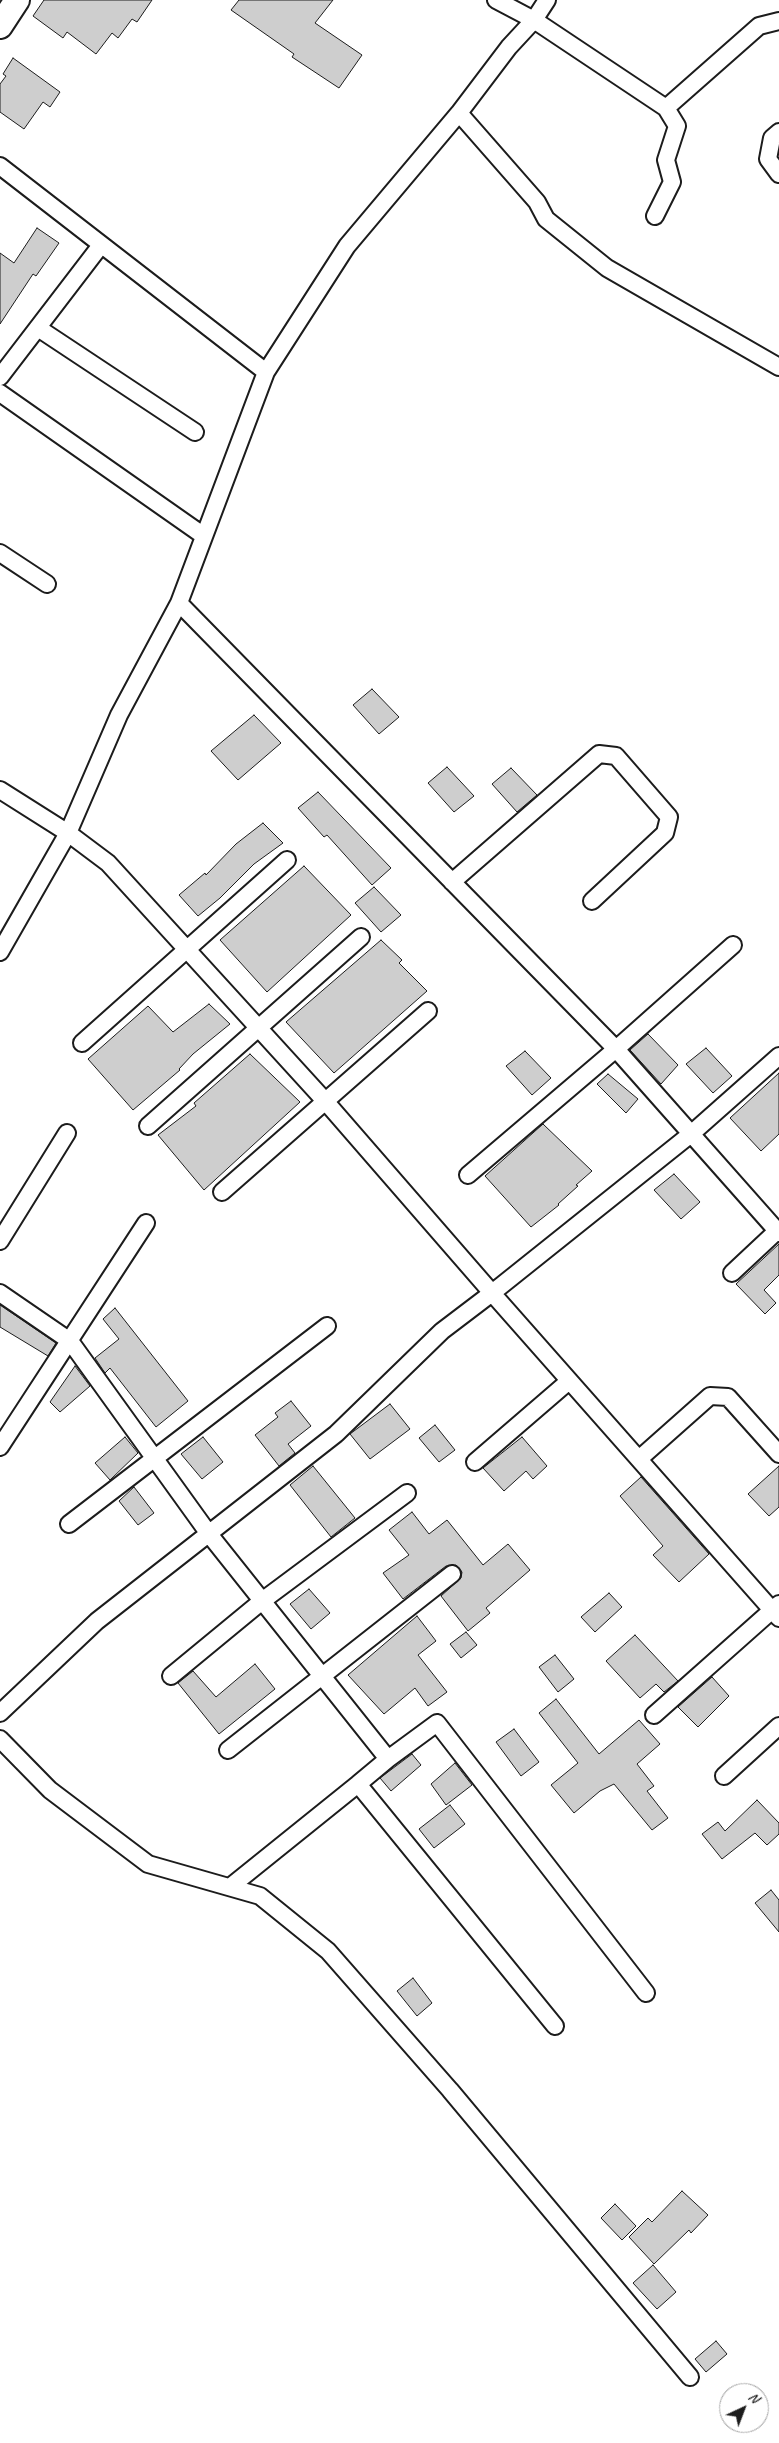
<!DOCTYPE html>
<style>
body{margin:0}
#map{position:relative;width:779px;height:2443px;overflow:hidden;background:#fff;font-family:Caveat,sans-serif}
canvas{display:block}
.north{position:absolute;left:719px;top:2383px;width:50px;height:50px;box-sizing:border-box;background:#fff;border:1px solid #a4a4a4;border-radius:50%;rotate:43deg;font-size:14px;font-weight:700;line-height:20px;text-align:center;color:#1c1c1c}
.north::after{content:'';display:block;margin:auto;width:18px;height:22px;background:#1c1c1c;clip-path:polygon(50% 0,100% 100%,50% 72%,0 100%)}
</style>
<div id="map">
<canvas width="779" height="2443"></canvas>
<div class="north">N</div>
</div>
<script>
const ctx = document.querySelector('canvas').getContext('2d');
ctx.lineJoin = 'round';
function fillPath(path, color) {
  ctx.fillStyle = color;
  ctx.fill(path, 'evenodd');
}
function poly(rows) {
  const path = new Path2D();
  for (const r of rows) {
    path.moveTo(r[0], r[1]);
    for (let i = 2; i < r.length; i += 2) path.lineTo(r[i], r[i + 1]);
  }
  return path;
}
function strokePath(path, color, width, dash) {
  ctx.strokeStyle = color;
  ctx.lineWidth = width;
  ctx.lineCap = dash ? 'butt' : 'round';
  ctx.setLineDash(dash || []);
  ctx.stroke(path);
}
const building = poly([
 [44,0,152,0,137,22,132,19,118,38,112,33,96,54,67,32,63,38,33,16,44,0],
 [239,0,333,0,315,23,362,55,339,88,292,57,294,54,231,10,239,0],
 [13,58,60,92,50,107,43,102,24,129,0,112,0,84,6,76,3,74,13,58],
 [37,228,59,243,36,276,33,274,0,324,0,253,14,263,37,228],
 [372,689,399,717,379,734,353,705,372,689],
 [254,715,281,743,238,780,211,751,254,715],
 [447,767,474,796,454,812,428,783,447,767],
 [511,768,537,795,517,812,492,784,511,768],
 [318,792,391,868,372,885,327,835,324,837,298,808,318,792],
 [263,823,283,843,254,864,220,898,198,916,179,895,205,873,206,875,236,844,263,823],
 [304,866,351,915,267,992,220,940,304,866],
 [374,887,401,915,381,932,355,903,374,887],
 [381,940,402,960,399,963,427,991,334,1073,286,1022,381,940],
 [209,1004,230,1024,193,1054,179,1069,180,1070,133,1110,88,1059,148,1006,173,1032,209,1004],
 [648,1034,678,1065,661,1084,630,1050,648,1034],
 [706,1048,732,1076,713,1093,686,1064,706,1048],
 [525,1051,551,1078,532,1095,506,1066,525,1051],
 [250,1054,300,1102,204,1190,158,1135,196,1106,194,1103,250,1054],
 [779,1073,779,1134,761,1151,730,1118,779,1073],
 [608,1074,638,1099,626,1113,597,1084,608,1074],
 [543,1124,592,1171,576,1185,578,1186,558,1204,559,1205,531,1227,485,1176,543,1124],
 [674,1174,700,1202,681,1219,654,1190,674,1174],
 [779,1244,779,1275,764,1290,776,1303,765,1314,736,1284,779,1244],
 [0,1305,56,1343,48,1356,0,1327,0,1305],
 [115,1308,188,1401,156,1427,110,1368,105,1373,95,1358,119,1339,103,1319,115,1308],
 [75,1366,90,1386,60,1412,50,1402,75,1366],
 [291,1401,311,1426,288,1444,295,1453,279,1466,255,1435,278,1417,275,1413,291,1401],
 [390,1404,410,1429,370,1459,350,1434,390,1404],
 [435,1425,455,1450,439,1462,419,1438,435,1425],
 [125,1437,138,1453,110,1480,95,1463,125,1437],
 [203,1437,223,1462,202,1479,181,1454,203,1437],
 [522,1437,547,1466,533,1479,526,1471,504,1491,483,1468,522,1437],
 [313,1466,355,1518,331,1537,290,1485,313,1466],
 [779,1466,779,1507,769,1516,748,1494,779,1466],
 [641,1477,709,1554,679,1582,653,1555,663,1546,620,1496,641,1477],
 [134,1487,154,1513,138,1525,119,1501,134,1487],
 [412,1512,429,1534,447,1520,483,1565,508,1544,530,1570,486,1608,490,1613,468,1631,441,1596,461,1578,462,1572,456,1565,446,1566,403,1599,383,1573,409,1555,389,1530,412,1512],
 [309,1589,330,1613,311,1629,290,1604,309,1589],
 [609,1593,622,1607,595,1632,581,1617,609,1593],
 [417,1616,436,1641,418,1655,447,1692,428,1706,415,1688,384,1714,348,1675,417,1616],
 [466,1632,477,1645,461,1658,450,1644,466,1632],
 [635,1635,678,1681,664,1692,656,1684,640,1698,606,1661,635,1635],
 [555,1655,574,1679,558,1692,539,1667,555,1655],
 [255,1664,275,1689,219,1734,178,1683,193,1671,216,1697,255,1664],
 [712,1677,729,1696,698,1727,678,1707,712,1677],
 [556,1699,599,1754,639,1720,660,1744,637,1764,654,1786,647,1791,668,1818,652,1830,614,1784,600,1791,574,1813,551,1785,578,1763,539,1713,556,1699],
 [514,1729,539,1762,521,1776,496,1742,514,1729],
 [412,1754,421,1765,391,1791,380,1778,412,1754],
 [455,1763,472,1785,446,1805,431,1784,455,1763],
 [757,1800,779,1823,779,1834,767,1845,755,1833,722,1859,702,1834,718,1822,725,1831,757,1800],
 [450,1805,465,1824,434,1848,419,1829,450,1805],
 [771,1890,779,1900,779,1932,755,1903,771,1890],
 [413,1978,432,2003,417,2016,397,1991,413,1978],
 [682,2191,708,2215,691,2233,689,2230,654,2264,629,2237,648,2218,652,2222,682,2191],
 [615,2204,636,2226,622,2240,601,2218,615,2204],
 [653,2265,676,2292,657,2309,633,2283,653,2265],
 [716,2341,727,2354,706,2372,695,2359,716,2341]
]);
fillPath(building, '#cecece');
strokePath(building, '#1c1c1c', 1);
const minor = poly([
 [496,0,534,20,547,0],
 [666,108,759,26,779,21],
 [779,132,772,138,768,159,779,174],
 [0,166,266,372],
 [655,216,672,182,666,160,677,126,666,108,534,20,509,47,459,113,537,202,546,219,607,268,779,367],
 [38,328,195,432],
 [0,377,101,245],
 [0,393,204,536],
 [0,553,47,584],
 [179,603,616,1049,779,1233],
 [0,790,68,833,108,863,326,1102,492,1293,442,1331,336,1434,97,1621,0,1713],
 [452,882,599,754,616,756,669,817,665,833,592,901],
 [0,952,68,833,119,715,179,603,266,372,347,246,459,113],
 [82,1043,287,860],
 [779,1056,691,1134,492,1293,779,1618],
 [148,1126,361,937],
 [468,1175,616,1049,733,945],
 [222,1192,428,1011],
 [0,1241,67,1133],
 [732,1273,779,1229],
 [0,1293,70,1341,209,1534,388,1759,437,1723,646,1993],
 [0,1447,146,1223],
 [639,1459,710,1396,728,1397,779,1454],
 [475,1462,569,1381],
 [69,1524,327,1326],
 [171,1676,262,1601,407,1493],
 [654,1715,779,1604],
 [0,1739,50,1790,148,1864,260,1896,328,1951,450,2090,690,2377],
 [228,1750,452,1574],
 [388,1759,358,1784,555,2026],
 [724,1776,779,1726],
 [230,1887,358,1784]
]);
const secondary = poly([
 [0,26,17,0]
]);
strokePath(minor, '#1c1c1c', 20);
strokePath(secondary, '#1c1c1c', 28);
strokePath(minor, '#fff', 16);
strokePath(secondary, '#fff', 24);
</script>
